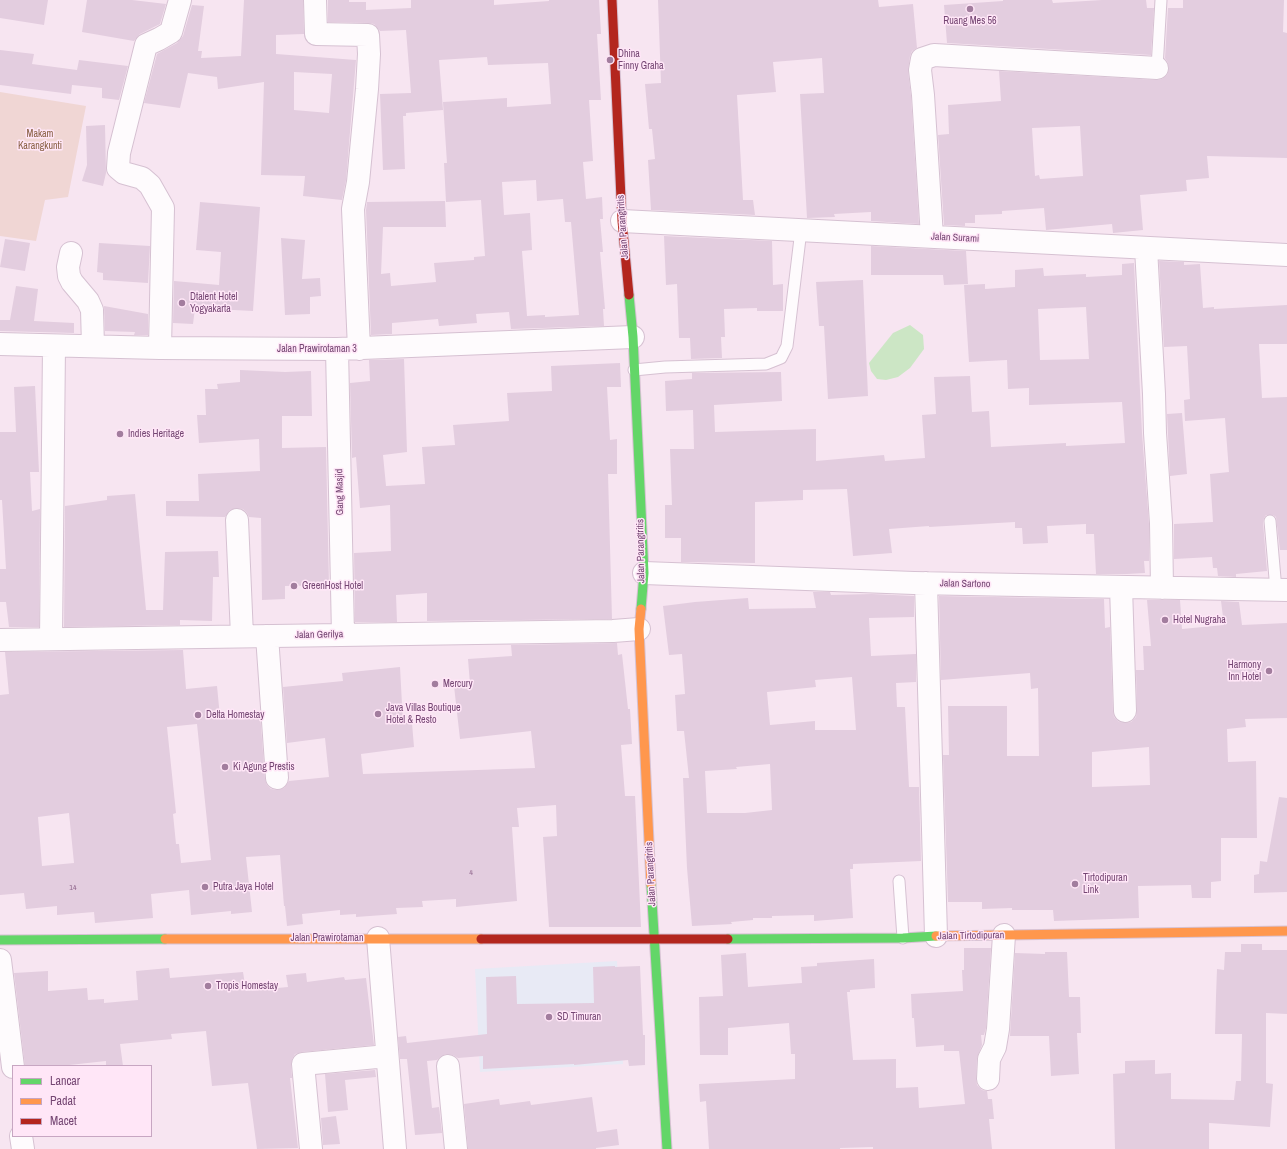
<!DOCTYPE html>
<style>
body{margin:0}
#map{position:relative;width:1287px;height:1149px;overflow:hidden;background:#f7e5f1;font-family:"Archivo Narrow",sans-serif}
canvas{display:block}
.legend{position:absolute;left:12px;top:1065px;width:140px;height:72px;box-sizing:border-box;background:#ffe6f7;border:1px solid #c7a6c2;margin:0;padding:5px 7px;list-style:none;font-size:12px;color:#744572}
.legend li{display:flex;align-items:center;gap:8px;height:20px}
.legend b{width:20px;border:1px solid #c7a6c2}
</style>
<div id="map">
<canvas width="1287" height="1149"></canvas>
<ul class="legend">
<li><b style="height:5px;background:#63d668"></b>Lancar</li>
<li><b style="height:5px;background:#ff974d"></b>Padat</li>
<li><b style="height:5px;background:#b3261e"></b>Macet</li>
</ul>
</div>
<script>
const ctx = document.querySelector('canvas').getContext('2d');
ctx.lineJoin = 'round';
function fillPath(path, color) {
  ctx.fillStyle = color;
  ctx.fill(path, 'evenodd');
}
function poly(rows) {
  const path = new Path2D();
  for (const r of rows) {
    path.moveTo(r[0], r[1]);
    for (let i = 2; i < r.length; i += 2) path.lineTo(r[i], r[i + 1]);
  }
  return path;
}
function strokePath(path, color, width, dash) {
  ctx.strokeStyle = color;
  ctx.lineWidth = width;
  ctx.lineCap = dash ? 'butt' : 'round';
  ctx.setLineDash(dash || []);
  ctx.stroke(path);
}
function write(font, color, halo, rows, align = 'center') {
  ctx.font = font + ' "Archivo Narrow",sans-serif';
  ctx.lineWidth = 3;
  ctx.setLineDash([]);
  ctx.textBaseline = 'middle';
  ctx.strokeStyle = halo;
  ctx.fillStyle = color;
  for (const [text, x, y, turn = 0] of rows) {
    ctx.save();
    ctx.translate(x, y);
    ctx.rotate((+turn || 0) * Math.PI / 180);
    ctx.textAlign = isNaN(turn) ? turn : align;
    if (halo) ctx.strokeText(text, 0, 0);
    ctx.fillText(text, 0, 0);
    ctx.restore();
  }
}
fillPath(poly([
 [617,961,623,1064,480,1072,475,969]
]), '#e8eaf5');
fillPath(poly([
 [0,92,86,106,68,197,45,200,36,241,0,236]
]), '#f0d6d4');
fillPath(poly([
 [910,325,923,335,924,349,910,368,898,377,886,380,877,379,871,371,869,363,893,333]
]), '#cce6c5');
fillPath(poly([
 [0,0,48,0,44,25,0,18],
 [87,0,132,0,166,4,160,24,140,34,134,41,82,32],
 [244,0,303,0,304,34,276,35,276,54,356,60,346,180,342,200,303,196,305,176,261,175,264,82,218,89,217,77,188,73,180,108,144,103,157,54,177,43,183,36,192,5,204,6,198,51,202,51,201,58,241,56],
 [294,72,332,74,329,113,294,110],
 [328,0,349,0,349,2,366,2,366,10,411,8,411,0,494,0,494,5,549,1,549,0,599,0,601,34,597,34,601,100,589,100,593,161,583,162,586,199,602,197,603,219,600,219,603,252,600,252,605,309,603,309,604,326,511,329,509,312,476,314,477,323,439,326,438,319,392,323,392,334,371,335,366,210,367,202,445,201,446,227,383,227,381,274,390,273,391,286,436,282,434,263,474,260,474,257,485,256,481,200,446,202,444,163,447,163,443,102,507,98,507,107,551,104,548,63,488,65,487,57,439,60,443,110,406,113,406,116,403,116,405,169,383,170,380,94,411,93,406,30,380,31,374,24,369,23,328,22],
 [536,180,537,201,563,199,565,222,571,222,579,315,545,317,545,315,527,316,522,251,532,250,530,213,504,215,502,182],
 [658,0,878,0,879,7,913,4,917,48,912,51,910,56,908,71,911,96,919,224,871,221,871,212,834,214,835,217,807,218,800,94,824,93,822,58,773,62,776,92,737,95,743,200,753,200,755,215,651,210,648,160,655,159,652,129,649,129,645,84,661,83],
 [1003,0,1052,0,1053,3,1102,0,1146,0,1147,8,1154,8,1151,55,947,43,944,5,1003,1],
 [1183,0,1284,0,1283,32,1287,33,1287,158,1207,156,1209,178,1186,180,1187,191,1140,195,1143,230,1113,233,1112,224,1046,230,1044,208,1002,211,1002,214,975,215,975,223,965,223,965,226,944,225,938,135,949,134,948,105,1001,101,999,71,1156,80,1162,79,1167,75,1169,69,1168,63,1165,58,1168,8,1183,8],
 [1080,126,1083,176,1040,179,1039,175,1035,176,1032,128],
 [0,50,34,54,32,64,77,70,79,60,128,66,119,100,102,98,102,88,72,85,71,94,0,85],
 [105,125,106,173,103,186,82,181,87,165,86,126],
 [200,202,260,207,253,311,195,308,193,324,173,323,174,281,219,285,221,252,196,250],
 [664,236,772,241,773,285,783,284,783,311,757,311,757,308,724,309,725,337,721,337,722,358,691,359,690,338,679,338,677,284,666,285],
 [281,238,305,240,302,279,320,278,321,296,310,297,310,314,285,315],
 [5,239,30,243,25,271,0,267],
 [99,243,150,246,148,283,103,280,103,273,97,272],
 [871,246,966,251,968,284,944,285,943,275,871,275],
 [1159,261,1184,262,1184,265,1200,264,1203,308,1214,307,1214,309,1287,305,1287,344,1259,344,1262,398,1287,397,1287,550,1280,550,1276,517,1273,515,1266,515,1264,518,1263,522,1267,571,1236,574,1236,577,1218,576,1217,568,1213,568,1212,557,1174,559,1174,524,1213,522,1210,474,1229,472,1225,418,1185,421,1184,400,1190,399,1187,346,1164,347],
 [1134,263,1142,433,1149,524,1149,561,1144,561,1145,573,1127,574,1096,574,1094,534,1086,534,1086,524,1047,526,1048,543,1023,544,1022,528,1015,528,1015,522,929,527,929,526,889,529,892,553,853,556,847,489,803,490,803,500,755,502,755,563,681,562,681,538,665,538,665,505,672,505,670,449,694,449,693,410,666,411,665,381,692,379,692,373,781,372,782,401,714,405,715,432,816,429,816,461,884,455,885,461,925,458,922,415,936,414,934,377,970,376,972,412,989,411,991,447,1066,443,1066,446,1125,443,1122,402,1029,405,1029,388,1008,389,1007,360,969,362,964,285,985,284,985,289,1015,287,1015,270,1043,268,1044,276,1086,274,1086,277,1122,275,1122,264],
 [1086,307,1089,359,1040,360,1038,309],
 [863,280,868,396,828,399,824,326,819,326,816,282],
 [16,286,38,289,34,321,74,323,74,333,0,331,0,320,10,320],
 [104,306,148,314,148,335,134,335,135,332,105,331],
 [404,359,407,452,383,455,386,486,425,484,422,447,455,445,453,425,509,421,507,393,552,391,551,366,620,363,621,387,607,387,610,440,617,439,617,474,608,474,612,619,427,621,427,593,396,595,397,622,355,622,354,553,391,551,390,505,360,508,356,457,352,458,350,383,370,381,369,360],
 [240,370,285,372,311,371,312,416,282,416,282,448,326,447,329,585,285,586,285,599,262,600,261,518,249,517,247,513,243,509,237,508,230,510,225,517,166,516,166,501,199,501,198,474,260,471,259,439,199,443,197,415,206,415,205,389,218,389,217,384,240,382],
 [35,386,39,472,30,472,32,511,40,509,39,627,9,627,6,602,0,602,0,569,6,569,2,500,0,500,0,432,16,432,14,387],
 [1182,413,1187,474,1170,476,1167,414],
 [135,494,146,610,163,610,165,552,218,551,219,577,213,577,212,621,180,620,180,625,64,627,65,506,107,500,107,496],
 [813,592,830,592,831,595,872,594,914,596,914,617,869,618,871,656,916,654,916,682,896,683,897,707,905,707,909,787,919,787,921,861,853,864,853,869,850,869,853,918,814,921,814,915,772,916,772,918,753,918,753,920,731,922,732,924,692,926,687,868,683,778,689,778,684,731,677,731,675,695,685,694,682,654,669,655,663,606,695,602,748,598,749,609,816,608],
 [852,677,856,730,815,730,815,721,770,725,767,692,816,687,815,680],
 [770,764,772,810,745,813,707,813,705,771,737,769,736,767],
 [939,596,1104,599,1105,628,1110,627,1113,712,1114,717,1119,722,1125,723,1131,722,1136,717,1137,711,1136,670,1144,670,1143,646,1151,646,1147,600,1180,600,1182,629,1224,625,1221,601,1239,602,1242,625,1287,623,1287,718,1245,719,1246,727,1227,729,1228,762,1256,761,1257,838,1221,838,1221,881,1211,882,1211,898,1192,898,1191,885,1138,886,1139,918,1054,921,1053,910,1012,910,1012,908,982,909,982,902,948,902,943,755,949,755,948,706,1007,706,1007,756,1039,756,1038,688,1031,689,1030,673,941,680],
 [1149,747,1150,785,1092,787,1092,752],
 [617,643,618,655,622,654,628,709,630,709,632,744,621,745,625,796,635,796,641,927,549,927,543,837,557,836,556,805,517,808,519,827,512,827,517,901,456,907,456,899,422,901,423,907,396,908,397,914,356,917,356,914,340,915,340,910,302,914,303,924,287,926,285,906,284,906,280,855,246,857,252,912,231,914,231,911,191,915,189,890,151,894,153,918,95,923,94,912,57,915,57,906,26,909,24,893,0,895,0,695,9,694,5,652,183,650,186,689,217,686,220,717,260,713,265,779,267,785,271,789,277,790,284,788,289,781,329,777,325,738,287,743,283,687,343,681,342,673,400,667,403,723,412,723,414,747,361,754,363,774,535,768,531,731,460,739,454,686,470,684,468,659,512,656,511,645],
 [197,724,211,860,181,863,179,844,176,844,173,814,176,813,167,727],
 [69,813,74,863,42,866,38,817],
 [1279,797,1287,798,1287,892,1254,893,1254,875,1259,874,1260,861,1267,862],
 [1241,944,1262,944,1262,950,1287,950,1287,1014,1266,1013,1266,1083,1273,1084,1270,1127,1209,1123,1209,1149,1115,1149,1113,1074,1125,1073,1125,1061,1155,1060,1155,1074,1171,1073,1171,1099,1234,1100,1236,1081,1241,1081,1242,1034,1215,1034,1216,996,1217,969,1224,970,1225,952,1241,952],
 [964,948,991,948,986,1028,984,1035,981,1035,982,1045,977,1058,976,1078,977,1085,982,1090,987,1091,988,1099,992,1099,994,1119,989,1119,992,1149,873,1149,873,1147,840,1148,840,1149,709,1149,706,1101,700,1102,699,1084,795,1079,795,1054,791,1054,789,1023,728,1028,728,1055,700,1055,699,997,723,996,721,955,746,953,748,987,802,983,801,967,817,966,817,963,874,959,875,988,850,990,850,992,847,992,853,1060,896,1059,896,1088,918,1087,919,1108,965,1104,959,1051,944,1051,944,1045,916,1047,914,1018,912,1018,911,994,963,991,962,970,964,970],
 [1045,952,1067,952,1069,997,1080,997,1081,1033,1077,1033,1079,1074,1051,1076,1049,1036,1010,1036,1015,953,1045,954],
 [615,966,615,967,640,966,643,1035,645,1035,645,1065,629,1066,628,1060,574,1065,574,1064,483,1069,483,1056,458,1058,453,1055,446,1054,441,1056,437,1060,427,1061,432,1108,439,1107,442,1133,415,1135,407,1059,400,1059,398,1037,406,1036,407,1043,487,1034,486,977,516,976,517,1004,594,1003,593,967],
 [169,968,170,978,243,972,246,991,288,987,286,975,306,973,307,982,344,977,345,980,366,978,374,1045,302,1052,295,1054,292,1059,291,1065,292,1078,290,1078,298,1148,257,1149,248,1083,212,1086,206,1031,171,1034,172,1039,120,1044,123,1066,106,1066,106,1061,60,1066,25,1066,14,973,48,971,48,991,87,988,88,1000,104,999,104,1003,138,1000,136,971],
 [375,1070,376,1077,345,1080,348,1110,328,1112,325,1074],
 [592,1097,597,1132,617,1129,619,1145,596,1148,596,1149,468,1149,464,1104,499,1099,500,1105,530,1101,531,1105],
 [336,1116,340,1144,323,1145,321,1118]
]), '#e3cddf');
const lane = poly([
 [1157,68,1161,0],
 [634,370,665,367,766,364,781,358,787,346,801,230],
 [1270,521,1276,590],
 [899,881,903,938]
]);
const street = poly([
 [315,0,316,34,368,35,369,54,367,89,358,182,353,209,359,349],
 [622,221,1287,255],
 [932,237,923,95,920,70,922,59,934,55,1157,68],
 [1146,248,1154,394,1155,433,1161,523,1162,588],
 [71,253,68,267,69,276,72,282,88,301,92,310,93,346],
 [0,344,160,348,337,349,633,337],
 [160,348,163,208,150,185,142,178,124,173,118,168,119,153,146,45,159,39,171,32,180,0],
 [337,349,343,635],
 [237,520,242,636],
 [644,573,914,583,1287,590],
 [926,583,936,936],
 [1121,587,1125,711],
 [267,636,277,778],
 [51,639,54,346],
 [0,640,613,631,639,629],
 [378,938,395,1149],
 [0,960,13,1067],
 [448,1066,456,1149],
 [988,1079,989,1059,995,1047,998,1029,1004,935],
 [21,1136,23,1149],
 [311,1149,303,1064,387,1056]
]);
const fast = poly([
 [629,295,633,337,644,573,641,609],
 [651,884,667,1149],
 [728,939,903,938,936,936],
 [0,940,165,939]
]);
const slow = poly([
 [641,609,639,629,651,884],
 [936,936,1287,931],
 [165,939,481,939]
]);
const jam = poly([
 [612,0,622,221,629,295],
 [481,939,728,939]
]);
strokePath(lane, '#d6c1d2', 13);
strokePath(street, '#d6c1d2', 24);
strokePath(fast, '#d7c2d3', 11);
strokePath(slow, '#d7c2d3', 11);
strokePath(jam, '#d7c2d3', 11);
strokePath(lane, '#fefbfd', 11);
strokePath(street, '#fefbfd', 22);
strokePath(fast, '#63d668', 9);
strokePath(slow, '#ff974d', 9);
strokePath(jam, '#b3261e', 9);
for (const [x, y, r, color] of [
 [970,9,4,"#a27d9e"],
 [610,60,4,"#a27d9e"],
 [182,303,4,"#a27d9e"],
 [120,434,4,"#a27d9e"],
 [294,586,4,"#a27d9e"],
 [1165,620,4,"#a27d9e"],
 [1269,671,4,"#a27d9e"],
 [435,684,4,"#a27d9e"],
 [378,714,4,"#a27d9e"],
 [198,715,4,"#a27d9e"],
 [225,767,4,"#a27d9e"],
 [1075,884,4,"#a27d9e"],
 [205,887,4,"#a27d9e"],
 [208,986,4,"#a27d9e"],
 [549,1017,4,"#a27d9e"]
]) {
  const dot = new Path2D();
  dot.arc(x, y, r, 0, 2 * Math.PI);
  ctx.fillStyle = color;
  ctx.fill(dot);
  strokePath(dot, '#ffe6f7', 1.5);
}
write('8px', '#92698f', null, [
 ["4",471,873],
 ["14",73,888]
]);
write('10px', '#744572', '#ffe6f7', [
 ["Ruang Mes 56",970,21,"center"],
 ["Dhina",618,54],
 ["Finny Graha",618,66],
 ["Dtalent Hotel",190,297],
 ["Yogyakarta",190,309],
 ["Indies Heritage",128,434],
 ["GreenHost Hotel",302,586],
 ["Hotel Nugraha",1173,620],
 ["Harmony",1261,665,"right"],
 ["Inn Hotel",1261,677,"right"],
 ["Mercury",443,684],
 ["Java Villas Boutique",386,708],
 ["Hotel & Resto",386,720],
 ["Delta Homestay",206,715],
 ["Ki Agung Prestis",233,767],
 ["Tirtodipuran",1083,878],
 ["Link",1083,890],
 ["Putra Jaya Hotel",213,887],
 ["Tropis Homestay",216,986],
 ["SD Timuran",557,1017]
], 'left');
write('10px', '#875e41', '#ffe6f7', [
 ["Makam",40,134],
 ["Karangkunti",40,146]
]);
write('10px', '#744572', '#ffe6f7', [
 ["Jalan Parangtritis",623,227,-94],
 ["Jalan Surami",955,238,3],
 ["Jalan Prawirotaman 3",317,349],
 ["Gang Masjid",340,492,-91],
 ["Jalan Parangtritis",641,551,-91],
 ["Jalan Sartono",965,584,1],
 ["Jalan Gerilya",319,635,-1],
 ["Jalan Parangtritis",651,874,-93],
 ["Jalan Tirtodipuran",971,936,-1],
 ["Jalan Prawirotaman",327,938]
]);
</script>
